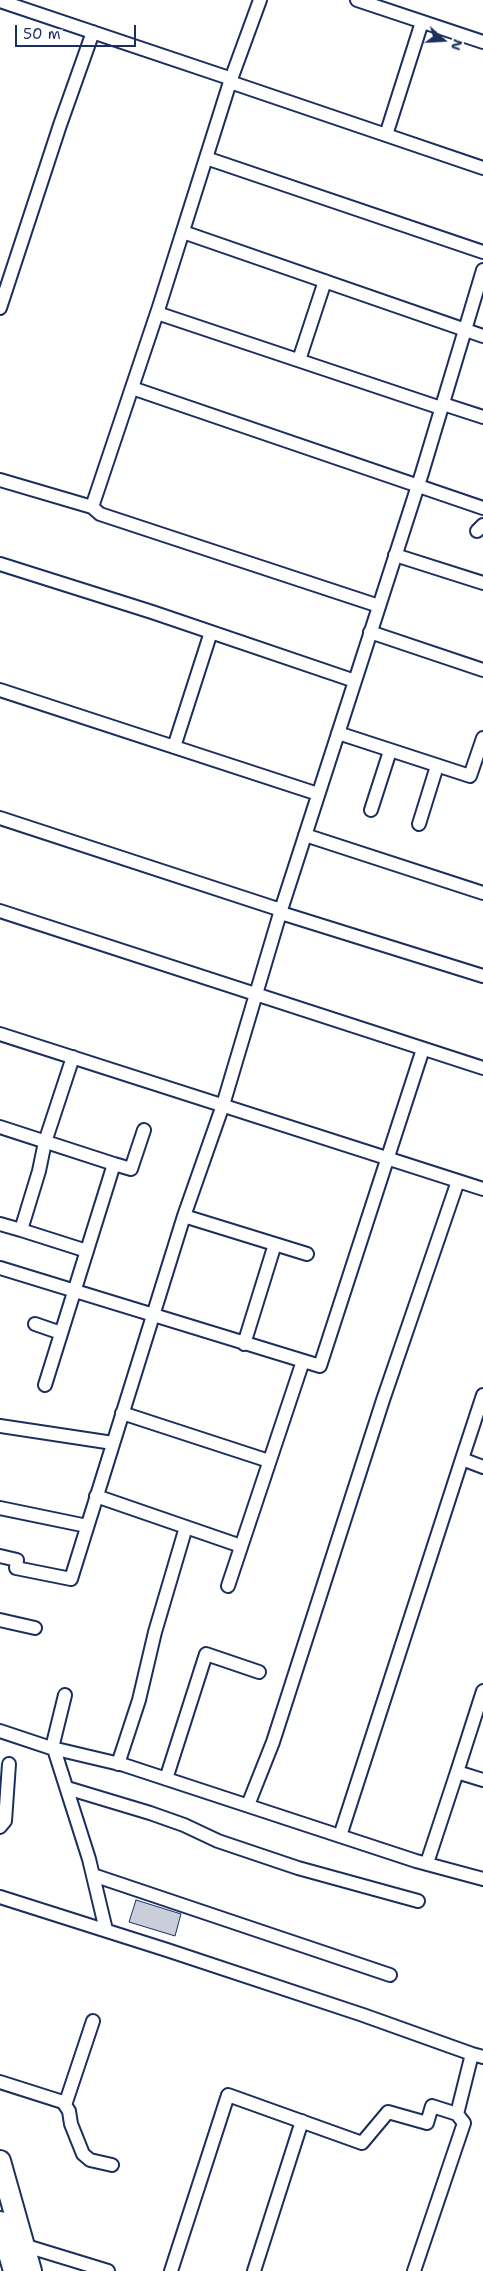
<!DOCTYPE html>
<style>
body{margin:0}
#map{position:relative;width:483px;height:2271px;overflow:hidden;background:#fff;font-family:"Shantell Sans",sans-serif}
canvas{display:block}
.north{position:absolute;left:418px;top:15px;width:50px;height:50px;-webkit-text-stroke:4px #fff;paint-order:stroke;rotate:109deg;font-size:14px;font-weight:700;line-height:20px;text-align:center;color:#1b2f5e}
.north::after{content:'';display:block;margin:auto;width:18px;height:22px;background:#1b2f5e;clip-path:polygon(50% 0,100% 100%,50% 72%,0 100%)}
.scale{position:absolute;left:15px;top:25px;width:121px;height:22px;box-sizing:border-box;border:2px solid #1b2f5e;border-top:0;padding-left:6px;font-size:15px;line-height:18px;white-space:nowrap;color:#1b2f5e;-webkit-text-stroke:4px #fff;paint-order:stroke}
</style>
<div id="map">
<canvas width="483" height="2271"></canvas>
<div class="north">N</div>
<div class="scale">50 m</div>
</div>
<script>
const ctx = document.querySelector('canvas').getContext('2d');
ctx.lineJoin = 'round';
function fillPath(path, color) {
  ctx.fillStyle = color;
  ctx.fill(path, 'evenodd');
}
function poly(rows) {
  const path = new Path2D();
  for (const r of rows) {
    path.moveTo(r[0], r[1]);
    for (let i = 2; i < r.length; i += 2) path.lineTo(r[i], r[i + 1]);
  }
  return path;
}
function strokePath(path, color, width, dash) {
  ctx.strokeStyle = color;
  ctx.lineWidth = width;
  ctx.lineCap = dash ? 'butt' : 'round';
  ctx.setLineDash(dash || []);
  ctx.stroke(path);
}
const building = poly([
 [136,1900,181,1914,175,1936,129,1922,136,1900]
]);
fillPath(building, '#caceda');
strokePath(building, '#1b2f5e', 1);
const minor = poly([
 [357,0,483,42],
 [0,1,232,79],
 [422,22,386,135,483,168],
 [230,82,260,0],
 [206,158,483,252],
 [183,232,483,336],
 [0,308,60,125,93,32],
 [157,313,441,408],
 [299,360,325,281],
 [132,388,483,508],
 [443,404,483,417],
 [0,480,92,507],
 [477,531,483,525],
 [395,555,483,583],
 [0,564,152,612,355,681,422,473,483,270],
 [379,606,100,514,92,507,159,307,230,82,386,135],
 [370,632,483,670],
 [0,690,318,794],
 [338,733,470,776,483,738],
 [174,747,211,632],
 [371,810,390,751],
 [0,818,281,910],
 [419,824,437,766],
 [305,835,483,893],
 [0,911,483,1068],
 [281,913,483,976],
 [0,1034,483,1189],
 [73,1057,45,1142,39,1171,21,1230,87,1251],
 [0,1127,114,1164],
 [184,1216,223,1105,281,910,355,681],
 [0,1224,21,1230],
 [0,1268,320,1366,423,1049],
 [35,1324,61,1333],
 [244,1344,275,1244],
 [45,1385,114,1164,131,1169,144,1130],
 [122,1413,269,1461],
 [0,1426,113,1443],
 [462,1459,483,1395],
 [96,1496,241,1546],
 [0,1508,87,1526],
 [0,1556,17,1560,16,1568,71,1579,184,1216,307,1254],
 [228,1586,303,1361],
 [0,1620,35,1628],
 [65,1695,52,1748,124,1765,416,1861,483,1879],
 [0,1731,54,1749,89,1859,106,1930],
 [118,1764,139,1700,155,1632,186,1527],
 [457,1772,483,1691],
 [166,1779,206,1654,259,1672],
 [67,1788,150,1813,184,1825,218,1841,298,1868,418,1901],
 [248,1805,273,1742,383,1400,458,1181],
 [0,1827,5,1821,9,1764],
 [340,1836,462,1459,483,1467],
 [427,1863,457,1772,483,1780],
 [93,1875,390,1975],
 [0,1897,167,1950,363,2015,472,2054],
 [0,2082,63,2102,69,2111,71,2124,83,2154,90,2160,112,2165],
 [65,2105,93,2021],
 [23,2245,108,2271],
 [171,2271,228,2095,362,2143,388,2112,427,2123,432,2106,457,2114,472,2054,483,2057],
 [254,2271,302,2121],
 [414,2271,464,2123,457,2114]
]);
const primary = poly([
 [0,2161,31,2271],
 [0,2222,14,2271]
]);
strokePath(minor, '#1b2f5e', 16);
strokePath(primary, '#1b2f5e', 24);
strokePath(minor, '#fff', 12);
strokePath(primary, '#fff', 20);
</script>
